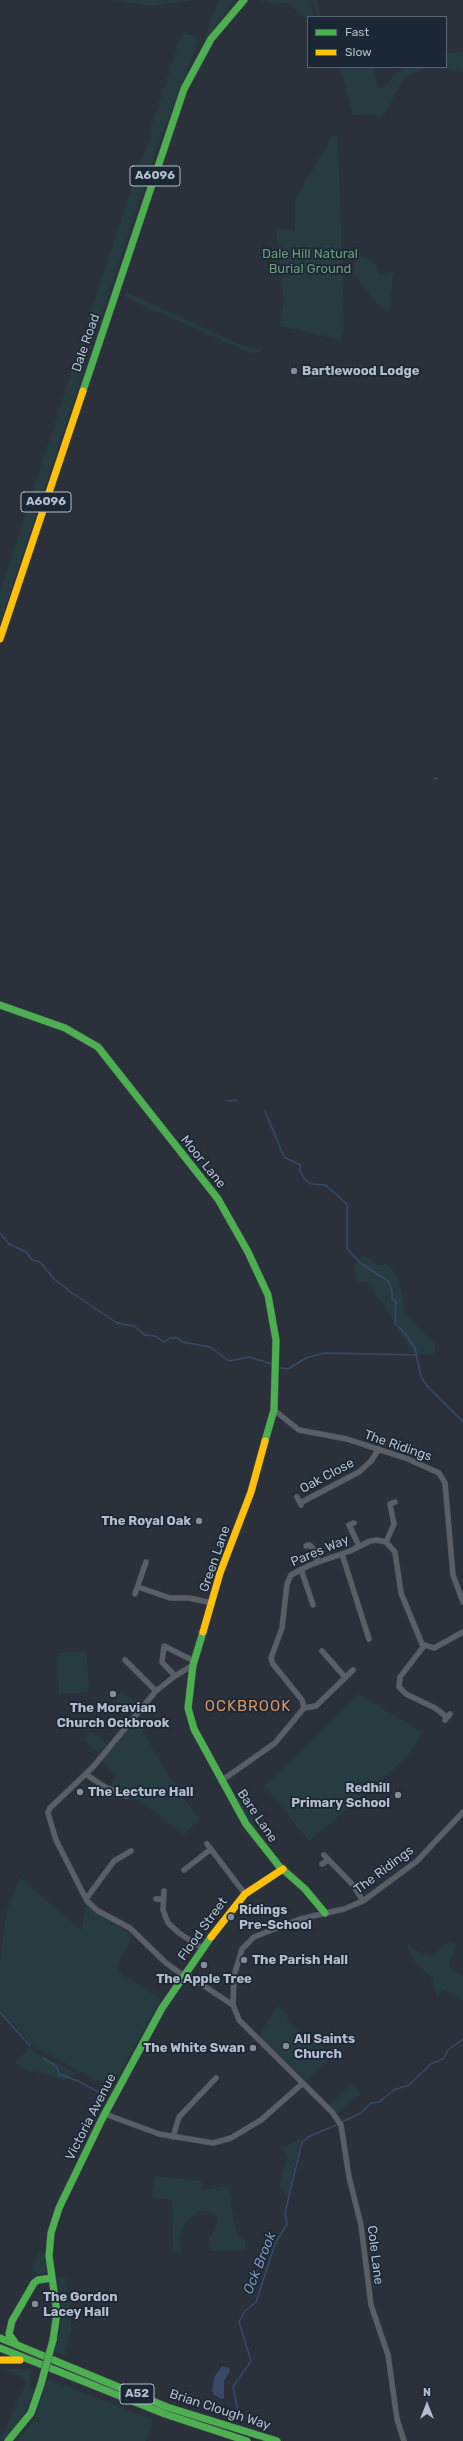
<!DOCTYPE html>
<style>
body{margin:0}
#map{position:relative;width:463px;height:2441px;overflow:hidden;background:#2a313a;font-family:Rubik,sans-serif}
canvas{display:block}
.legend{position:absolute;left:307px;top:16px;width:140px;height:52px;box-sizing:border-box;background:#1c2735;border:1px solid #596371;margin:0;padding:5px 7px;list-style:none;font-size:12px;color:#b4bdcb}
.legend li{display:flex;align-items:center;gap:8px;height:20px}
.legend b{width:20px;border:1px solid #596371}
.north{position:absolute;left:407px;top:2385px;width:40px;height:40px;-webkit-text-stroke:3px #1c2735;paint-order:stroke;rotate:0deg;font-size:11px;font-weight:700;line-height:16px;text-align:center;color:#b4bdcb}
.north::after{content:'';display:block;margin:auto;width:14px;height:18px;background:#b4bdcb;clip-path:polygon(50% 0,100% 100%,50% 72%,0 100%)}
</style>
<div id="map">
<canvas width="463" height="2441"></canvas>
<ul class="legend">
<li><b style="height:5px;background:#4caf50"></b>Fast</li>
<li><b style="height:5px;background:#ffc107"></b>Slow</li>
</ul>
<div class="north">N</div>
</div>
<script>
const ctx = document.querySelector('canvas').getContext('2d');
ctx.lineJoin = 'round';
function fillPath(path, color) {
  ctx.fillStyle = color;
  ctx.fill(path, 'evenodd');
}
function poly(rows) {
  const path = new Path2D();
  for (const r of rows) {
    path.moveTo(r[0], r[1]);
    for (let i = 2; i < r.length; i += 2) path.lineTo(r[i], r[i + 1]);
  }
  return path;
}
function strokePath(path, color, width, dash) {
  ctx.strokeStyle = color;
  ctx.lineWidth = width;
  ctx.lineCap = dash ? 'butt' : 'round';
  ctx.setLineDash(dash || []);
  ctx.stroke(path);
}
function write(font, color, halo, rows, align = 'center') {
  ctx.font = font + ' Rubik,sans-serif';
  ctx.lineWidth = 3.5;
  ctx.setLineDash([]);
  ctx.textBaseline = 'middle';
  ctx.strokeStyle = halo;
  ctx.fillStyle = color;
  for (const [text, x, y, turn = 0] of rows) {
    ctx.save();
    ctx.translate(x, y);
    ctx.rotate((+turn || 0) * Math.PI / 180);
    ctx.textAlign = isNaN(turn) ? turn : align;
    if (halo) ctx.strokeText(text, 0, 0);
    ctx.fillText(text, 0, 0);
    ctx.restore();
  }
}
fillPath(poly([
 [108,0,195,0,151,6],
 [218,0,235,0,205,41,204,40],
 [259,0,317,0,320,17,317,17,313,3,311,4,314,17,308,17,308,20,288,3,272,4],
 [182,33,198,37,194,51,154,157,0,623,0,592,137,170,149,143,151,127],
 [463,52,463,72,437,67,446,67,446,53],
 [340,67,372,67,377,85,380,88,385,87,397,73,406,67,426,67,404,78,386,112,379,119,375,114,353,115],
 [333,135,338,137,344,323,341,340,280,326,284,300,276,228,295,231,295,199],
 [363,256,375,263,379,275,394,271,388,312,378,306,355,274,354,263,357,258],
 [126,292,243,346,257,350,264,347,261,352,250,353,125,297],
 [342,365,380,367,391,371,392,376,347,374],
 [339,366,342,375,312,379,316,369,326,371,327,367],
 [364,1255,378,1265,386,1265,395,1272,402,1290,405,1314,435,1343,435,1353,427,1355,409,1352,407,1341,400,1334,385,1305,375,1295,371,1282,357,1281,354,1270,359,1258],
 [87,1651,89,1692,59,1694,57,1653],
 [122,1691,141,1706,133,1716,114,1701],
 [358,1694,422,1732,408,1756,401,1763,309,1841,265,1786],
 [136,1719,165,1770,199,1820,183,1835,153,1810,110,1787,116,1776,102,1760],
 [91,1731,108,1745,100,1754,83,1740],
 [234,1792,252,1817,259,1836,244,1813],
 [20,1878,82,1930,86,1904,95,1912,133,1935,117,1965,119,1972,161,1999,112,2088,32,2046,0,2009,0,1962,6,1913],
 [453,1942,456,1945,450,1961,451,1968,463,1976,463,2001,444,1990,436,1995,433,1979,416,1963,408,1949,408,1945,420,1953,431,1956,447,1943],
 [277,2006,289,2015,287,2019,311,2045,317,2040,332,2056,307,2081,260,2038,262,2030],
 [29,2049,64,2067,75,2073,64,2080,21,2068,15,2063],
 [352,2083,360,2093,338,2114,330,2105],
 [301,2138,289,2192,286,2198,284,2188,280,2184,287,2156,280,2149],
 [156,2176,202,2181,203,2190,228,2186,236,2231,240,2237,245,2239,246,2250,209,2251,210,2237,215,2230,217,2218,215,2213,200,2211,187,2220,179,2237,182,2252,173,2252,172,2200,151,2197],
 [39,2252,45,2254,46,2269,45,2273,39,2275,33,2270],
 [58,2276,66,2279,71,2317,71,2329,65,2355,55,2352,62,2318],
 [0,2368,31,2370,30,2387,35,2389,21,2421,12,2432,0,2440,27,2380],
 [48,2379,153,2420,146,2441,17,2441,34,2420]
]), '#263c41');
fillPath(poly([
 [222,2366,229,2368,230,2371,224,2381,224,2398,222,2399,214,2395,212,2391,214,2377]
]), '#364a67');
strokePath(poly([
 [434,778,437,779],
 [228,1101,237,1100],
 [265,1111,284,1157,300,1165,300,1171,304,1179,311,1184,325,1185,347,1204,347,1248,360,1263,388,1281,392,1291,392,1298,396,1302,395,1324,405,1333,415,1348,421,1377,429,1388,463,1422],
 [0,1233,9,1244,26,1252,32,1260,40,1262,54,1279,72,1293,117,1323,134,1326,145,1335,155,1336,164,1342,170,1338,178,1338,182,1342,210,1347,229,1361,249,1357,272,1364],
 [280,1368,288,1369,306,1358,324,1353,416,1355],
 [0,2012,30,2046],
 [43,2058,57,2067,59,2074,78,2081,106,2096],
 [342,2122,361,2113,371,2103,379,2102,394,2090,409,2085,431,2064,443,2059,448,2050,463,2039],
 [237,2418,238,2411,233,2387,251,2361,239,2322,245,2311,256,2302,275,2244,287,2224,285,2213,302,2142,308,2137,336,2125]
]), '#364a67', 1.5);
const street = poly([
 [274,1410,299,1430,347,1439,408,1459,439,1473,445,1483,453,1575,463,1602],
 [297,1497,301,1505],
 [300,1503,359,1472,371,1461,379,1449],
 [354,1523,349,1525,359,1546],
 [386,1542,394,1524,390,1504,395,1502],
 [306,1546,310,1545,314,1550,318,1562],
 [342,1554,369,1639],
 [301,1569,313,1605],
 [138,1587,170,1598,189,1598,212,1603],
 [135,1594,146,1562],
 [424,1646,400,1677,399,1687,406,1694,435,1708,447,1717],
 [322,1651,345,1677],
 [125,1660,156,1691],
 [193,1665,175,1676,162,1662,164,1646,194,1661],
 [175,1676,156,1691,93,1767,50,1808,48,1813,56,1840,87,1901,98,1911,130,1928,166,1963,184,1976],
 [304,1708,316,1706,353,1670],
 [445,1720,450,1714],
 [87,1775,105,1787,126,1796],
 [221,1781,275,1743,304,1708,302,1700,273,1664,271,1658,282,1628,287,1584,291,1575,310,1565,350,1551,370,1541,377,1540,386,1542,395,1552,401,1593,422,1644,434,1648,463,1632],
 [207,1844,245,1894],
 [324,1855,353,1885,363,1901],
 [322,1864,328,1860],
 [184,1870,211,1849],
 [164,1891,163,1910,168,1923,179,1933,204,1949],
 [86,1899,114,1861,131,1851],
 [156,1899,163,1899],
 [186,1974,233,2005],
 [105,2114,159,2134,213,2143,231,2138,261,2120,303,2083],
 [173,2137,179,2117,216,2078],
 [404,2441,397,2419,388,2355,371,2305,361,2225,349,2177,341,2125,332,2112,239,2020,233,2005,234,1976,242,1949,254,1937,300,1919,344,1909,363,1901,417,1861,463,1812]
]);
const fast = poly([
 [83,391,184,89,211,39,244,0],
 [0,1005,65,1028,98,1047,218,1199,248,1252,268,1295,276,1340,274,1410,265,1441],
 [203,1632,193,1665,188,1708,194,1729,246,1824,279,1866,305,1889,325,1913],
 [12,2321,34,2283,38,2280,52,2278],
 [12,2321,9,2334,16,2344],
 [0,2338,167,2407,277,2441],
 [53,2340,57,2313,49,2256,51,2233,59,2208,102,2119,162,2008,211,1937],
 [0,2348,165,2414,247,2441],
 [8,2441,31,2413,41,2384]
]);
const slow = poly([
 [0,639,83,391],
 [203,1632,220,1573,251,1492,265,1441],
 [211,1937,245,1894,283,1869],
 [0,2360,20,2360]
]);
strokePath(street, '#484d54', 6);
strokePath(fast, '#484d54', 8);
strokePath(slow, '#484d54', 8);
strokePath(street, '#5a5f67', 5);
strokePath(fast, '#4caf50', 7);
strokePath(slow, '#ffc107', 7);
const fastBridge = poly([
 [41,2384,53,2340]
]);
strokePath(fastBridge, '#484d54', 8, []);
strokePath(fastBridge, '#4caf50', 7);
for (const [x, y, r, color] of [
 [294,371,4,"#848c98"],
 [199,1521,4,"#848c98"],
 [113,1694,4,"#848c98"],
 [80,1792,4,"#848c98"],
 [398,1795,4,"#848c98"],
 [231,1917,4,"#848c98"],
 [244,1960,4,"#848c98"],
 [204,1965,4,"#848c98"],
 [286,2046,4,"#848c98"],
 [253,2048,4,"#848c98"],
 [35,2304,4,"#848c98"]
]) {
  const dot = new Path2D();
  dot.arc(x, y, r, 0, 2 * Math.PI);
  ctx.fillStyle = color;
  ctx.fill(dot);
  strokePath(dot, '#1c2735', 1.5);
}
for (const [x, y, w] of [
 [155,176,50],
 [46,502,50],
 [137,2394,34]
]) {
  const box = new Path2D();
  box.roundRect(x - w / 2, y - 10, w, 20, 3);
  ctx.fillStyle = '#1c2735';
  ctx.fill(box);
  strokePath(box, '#b4bdcb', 1);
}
write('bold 12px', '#b4bdcb', null, [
 ["A6096",155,176],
 ["A6096",46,502],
 ["A52",137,2394]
]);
write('13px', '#699d75', '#1c2735', [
 ["Dale Hill Natural",310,254],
 ["Burial Ground",310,269]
]);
write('13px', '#b4bdcb', '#1c2735', [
 ["Dale Road",86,343,-71],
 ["Moor Lane",203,1162,51],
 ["The Ridings",398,1446,19],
 ["Oak Close",327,1476,-28],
 ["Pares Way",320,1551,-23],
 ["Green Lane",215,1559,-71],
 ["Bare Lane",257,1816,56],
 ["The Ridings",384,1870,-37],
 ["Flood Street",203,1929,-54],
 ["Victoria Avenue",91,2117,-63],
 ["Cole Lane",375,2255,83],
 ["Brian Clough Way",220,2410,18]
]);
write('bold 13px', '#b4bdcb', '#1c2735', [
 ["Bartlewood Lodge",302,371],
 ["The Royal Oak",191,1521,"right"],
 ["The Moravian",113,1708,"center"],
 ["Church Ockbrook",113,1723,"center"],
 ["Redhill",390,1788,"right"],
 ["Primary School",390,1803,"right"],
 ["The Lecture Hall",88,1792],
 ["Ridings",239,1910],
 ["Pre-School",239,1925],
 ["The Parish Hall",252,1960],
 ["The Apple Tree",204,1979,"center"],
 ["All Saints",294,2039],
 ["Church",294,2054],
 ["The White Swan",245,2048,"right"],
 ["The Gordon",43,2297],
 ["Lacey Hall",43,2312]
], 'left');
write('italic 14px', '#7a93b4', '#1c2735', [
 ["Ock Brook",260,2263,-68]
]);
ctx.letterSpacing = '1px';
write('15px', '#dc955e', '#1c2735', [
 ["OCKBROOK",248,1707]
]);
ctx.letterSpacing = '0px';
</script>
